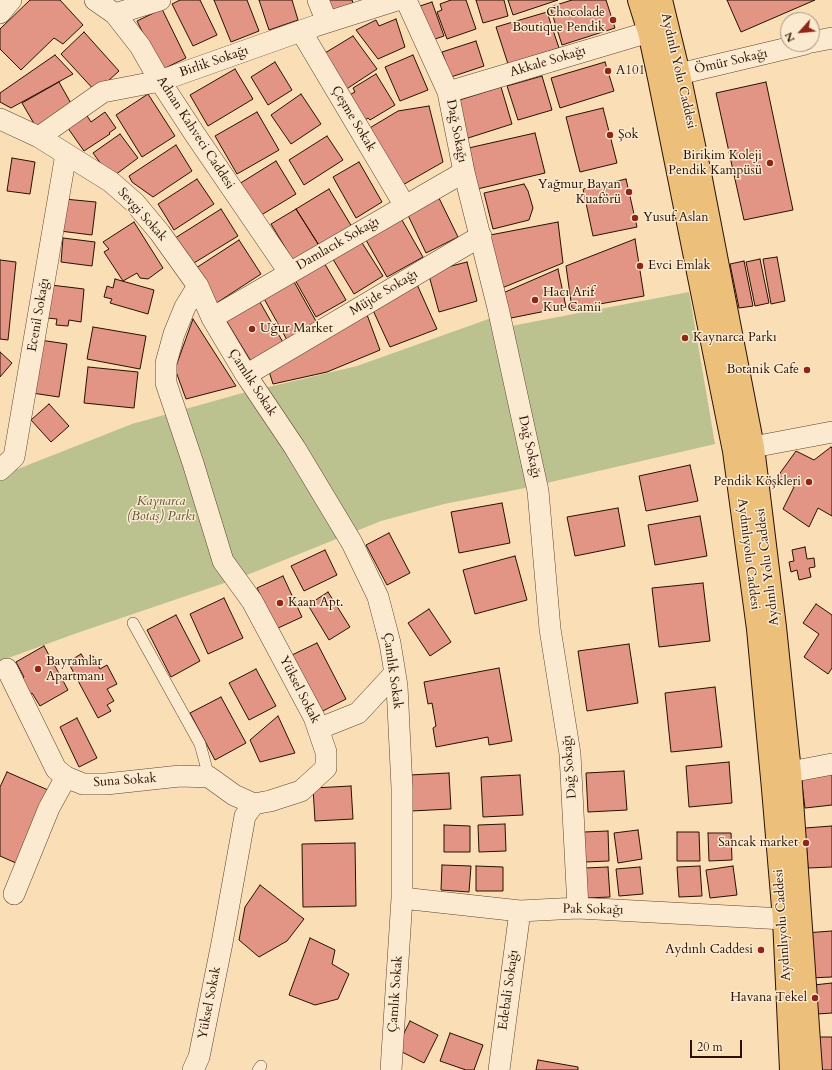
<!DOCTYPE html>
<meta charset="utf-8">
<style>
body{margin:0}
#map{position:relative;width:832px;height:1070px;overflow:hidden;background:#f9deb6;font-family:Cardo,serif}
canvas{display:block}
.north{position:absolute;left:780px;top:12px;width:40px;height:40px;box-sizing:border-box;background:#fbead0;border:1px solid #a7937d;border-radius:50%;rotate:243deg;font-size:11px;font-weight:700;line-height:16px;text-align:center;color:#291000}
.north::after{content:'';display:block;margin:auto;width:14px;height:18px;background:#8f2418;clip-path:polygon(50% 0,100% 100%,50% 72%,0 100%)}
.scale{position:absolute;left:690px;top:1040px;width:52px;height:18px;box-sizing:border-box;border:2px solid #291000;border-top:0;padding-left:5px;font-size:12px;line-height:14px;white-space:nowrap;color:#291000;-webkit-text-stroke:3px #fbead0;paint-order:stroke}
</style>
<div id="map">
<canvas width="832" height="1070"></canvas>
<div class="north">N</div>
<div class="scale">20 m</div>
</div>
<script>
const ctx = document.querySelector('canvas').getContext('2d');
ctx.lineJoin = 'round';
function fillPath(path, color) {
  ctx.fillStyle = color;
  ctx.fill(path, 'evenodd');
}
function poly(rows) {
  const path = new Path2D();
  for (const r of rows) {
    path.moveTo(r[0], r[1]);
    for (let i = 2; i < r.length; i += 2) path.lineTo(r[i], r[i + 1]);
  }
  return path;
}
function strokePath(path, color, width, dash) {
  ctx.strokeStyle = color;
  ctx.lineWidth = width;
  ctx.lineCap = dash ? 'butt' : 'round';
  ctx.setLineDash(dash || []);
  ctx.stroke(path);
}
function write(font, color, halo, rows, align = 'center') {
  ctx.font = font + ' Cardo,serif';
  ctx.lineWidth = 3;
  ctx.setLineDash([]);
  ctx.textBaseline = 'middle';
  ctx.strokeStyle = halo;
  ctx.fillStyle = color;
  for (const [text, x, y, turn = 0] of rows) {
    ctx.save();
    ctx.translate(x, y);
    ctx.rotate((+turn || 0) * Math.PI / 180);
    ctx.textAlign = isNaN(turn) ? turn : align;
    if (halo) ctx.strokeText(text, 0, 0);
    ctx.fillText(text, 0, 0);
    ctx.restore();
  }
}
fillPath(poly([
 [689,292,715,444,525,488,444,504,381,521,242,577,77,633,0,661,0,476,132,424,239,394,357,366,497,316,511,326]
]), '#bbc290');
const building = poly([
 [30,0,60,0,83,25,63,44,54,38,21,70,0,49,0,29,30,0],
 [180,0,200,0,217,35,193,46,172,4,180,0],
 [214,0,247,0,259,31,231,42,214,0],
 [259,0,292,0,298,20,269,30,259,0],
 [324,0,352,0,353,3,329,13,324,0],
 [451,0,466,0,476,29,447,39,437,12,442,10,440,4,451,0],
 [476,0,504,0,508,16,483,23,476,0],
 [508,0,558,0,513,15,508,0],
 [572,0,606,0,615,28,562,45,550,7,572,0],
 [727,0,815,0,741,32,727,0],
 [432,2,444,36,426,42,414,8,432,2],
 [162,9,186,58,161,70,137,21,162,9],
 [547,12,559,48,508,64,496,27,547,12],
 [396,19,405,47,378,59,356,30,376,20,379,26,396,19],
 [84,32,119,71,96,92,61,54,84,32],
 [353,36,377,69,342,92,320,56,353,36],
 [476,41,484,66,451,77,442,61,445,60,442,52,476,41],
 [55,55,73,74,11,108,0,102,0,93,55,55],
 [413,55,428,90,400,101,385,67,413,55],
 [275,62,292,90,268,105,251,77,275,62],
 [605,62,614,91,560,108,551,78,605,62],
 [235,69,253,99,208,126,190,95,235,69],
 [376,74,395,105,370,120,368,118,358,125,342,99,355,92,353,88,376,74],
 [542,76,552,110,518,120,507,86,542,76],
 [59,82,73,107,36,127,22,103,59,82],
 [766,82,793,210,744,220,716,93,766,82],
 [501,87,512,124,465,139,453,102,501,87],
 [148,94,175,136,142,157,116,115,148,94],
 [301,94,321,124,291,144,271,115,301,94],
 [429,106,443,162,401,186,368,129,398,111,429,106],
 [603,108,617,163,580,172,566,117,603,108],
 [84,111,91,122,105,112,116,128,109,133,110,134,84,151,65,124,84,111],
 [257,112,279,150,237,174,215,136,257,112],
 [535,133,545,173,473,190,464,149,535,133],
 [120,134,138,158,111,178,93,153,120,134],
 [327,136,343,160,304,185,289,160,327,136],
 [176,145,192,171,153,197,132,182,129,176,176,145],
 [12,158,35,162,30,194,7,191,12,158],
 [276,161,296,194,258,217,239,184,276,161],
 [359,162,382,202,356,218,333,177,359,162],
 [197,179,214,204,174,230,158,204,197,179],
 [626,179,637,227,593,236,583,189,626,179],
 [524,184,528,191,533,208,529,220,493,229,484,193,524,184],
 [329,189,352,227,320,247,296,209,329,189],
 [437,194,458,237,426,253,405,209,437,194],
 [64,199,96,202,92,235,60,231,64,199],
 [221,209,238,236,189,266,172,240,221,209],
 [296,209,320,247,294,262,271,224,296,209],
 [398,213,423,257,387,277,362,233,398,213],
 [134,222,163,268,148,279,140,278,137,273,123,281,104,252,109,249,103,242,134,222],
 [558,222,563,263,497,290,485,236,558,222],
 [63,238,95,242,92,266,61,262,63,238],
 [359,238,383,276,354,294,331,256,359,238],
 [635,239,644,296,572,309,566,266,635,239],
 [239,240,261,274,215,304,193,270,239,240],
 [777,257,785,301,771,304,763,259,777,257],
 [760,259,769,303,755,306,746,262,760,259],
 [0,260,16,262,8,340,0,339,0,260],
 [323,261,346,300,316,317,294,278,323,261],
 [744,261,753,306,739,308,730,264,744,261],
 [467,262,477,301,439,312,428,272,467,262],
 [558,269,566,307,511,318,503,293,558,269],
 [292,278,317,323,287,340,262,295,292,278],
 [115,279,154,290,148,314,110,303,112,299,104,297,107,286,113,288,115,279],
 [415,280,437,329,390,347,371,306,415,280],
 [51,285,84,289,81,322,69,320,68,326,56,325,57,319,47,318,51,285],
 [257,297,284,344,252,363,224,317,257,297],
 [366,312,380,350,327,372,273,384,268,368,366,312],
 [193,319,236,386,186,399,175,369,193,319],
 [93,327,146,336,140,369,87,359,93,327],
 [40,340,67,344,59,397,32,393,40,340],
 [0,352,12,363,0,377,0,352],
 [88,367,138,372,134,408,84,403,88,367],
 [49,404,69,426,51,442,31,420,49,404],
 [831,447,832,448,832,516,818,508,809,527,783,509,794,487,778,476,796,451,814,460,831,447],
 [690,465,698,501,646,511,639,476,690,465],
 [502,503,510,543,459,553,451,512,502,503],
 [618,508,625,546,575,556,567,517,618,508],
 [700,516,707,556,655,565,648,525,700,516],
 [389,533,410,573,387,585,366,545,389,533],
 [805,547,807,559,814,558,815,567,809,568,811,577,799,580,797,570,791,572,789,562,794,561,792,550,805,547],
 [325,550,337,575,304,591,291,566,325,550],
 [515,556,527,600,475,614,463,570,515,556],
 [283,576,302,617,276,629,257,588,283,576],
 [703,583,710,641,659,647,652,588,703,583],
 [328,592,350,627,329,640,308,605,328,592],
 [224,598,243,638,208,654,190,614,224,598],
 [816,604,832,615,832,668,828,674,804,657,819,634,803,623,816,604],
 [429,609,451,642,430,656,408,623,429,609],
 [176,615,200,661,171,677,147,630,176,615],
 [317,643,346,699,321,712,292,655,317,643],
 [629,644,638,703,587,711,578,651,629,644],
 [44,646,68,690,40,706,32,693,29,695,21,680,24,677,16,662,44,646],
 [81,654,85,660,93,656,100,669,107,665,117,684,107,689,114,701,107,705,111,711,98,718,68,662,81,654],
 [499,668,512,741,489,745,488,737,436,747,433,728,436,726,432,703,428,704,424,682,499,668],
 [256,669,276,706,249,720,229,683,256,669],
 [715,687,722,747,671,752,665,693,715,687],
 [221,697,246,743,215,760,190,713,221,697],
 [278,716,295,753,260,762,250,740,278,716],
 [77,718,97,758,79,767,60,727,77,718],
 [729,762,732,803,689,807,686,766,729,762],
 [624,771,627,810,588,812,586,773,624,771],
 [7,772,48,790,16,863,0,856,0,787,7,772],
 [449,773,451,809,411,811,410,775,449,773],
 [832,773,832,805,805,808,801,777,832,773],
 [520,775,523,815,483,817,481,777,520,775],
 [351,786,353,819,315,821,313,788,351,786],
 [505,824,506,851,479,852,478,825,505,824],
 [444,825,470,826,470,852,444,852,444,825],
 [832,826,832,867,808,868,805,828,832,826],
 [638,830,642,859,618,863,614,833,638,830],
 [608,831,609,861,585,862,584,832,608,831],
 [677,832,699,832,700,861,677,861,677,832],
 [708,833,731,833,732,860,709,861,708,833],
 [355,843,356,906,303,907,302,844,355,843],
 [442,865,471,866,469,892,441,890,442,865],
 [476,866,503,867,503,891,476,891,476,866],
 [700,866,702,896,679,897,677,867,700,866],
 [733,866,737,895,710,898,706,870,733,866],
 [608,867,610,897,587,898,585,868,608,867],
 [640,867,643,894,619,896,616,869,640,867],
 [260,885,304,919,287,941,259,957,239,940,245,907,260,885],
 [832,931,832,977,808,978,805,933,832,931],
 [310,938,335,950,332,964,349,974,338,999,315,1005,289,995,310,938],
 [832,983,832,1013,817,1014,814,985,832,983],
 [410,1021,438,1035,424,1063,396,1049,410,1021],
 [450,1033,483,1045,474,1070,466,1070,440,1061,450,1033],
 [815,1037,832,1037,832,1070,815,1070,815,1037],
 [538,1060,578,1067,578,1070,536,1070,538,1060]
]);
fillPath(building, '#e39585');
strokePath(building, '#291000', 1);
const service = poly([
 [133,623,200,744,209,777],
 [258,1070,261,1066]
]);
const minor = poly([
 [95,0,115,14,140,46,160,81,194,133,289,272],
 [318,0,327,22],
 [406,0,448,92,464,172,498,308,538,491,550,629,570,754,578,908],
 [0,13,11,0],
 [115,14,160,0],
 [301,31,405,206],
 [812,42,832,38],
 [679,74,805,44],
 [448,92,649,32],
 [0,119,39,137,111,182,135,203,160,233,198,286,212,318,246,375,295,448,352,543,378,597,390,643,397,686,402,788,402,898,391,1070],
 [39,137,103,92,160,81,315,26,397,0],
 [212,318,464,172],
 [246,375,481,236],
 [753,447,832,432],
 [0,470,14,457,66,154],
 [7,669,56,769,66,777,83,784,106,784,180,776,209,777,234,795,254,804],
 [318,729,358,713,395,673],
 [790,772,832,764],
 [14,894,49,808,66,777],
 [402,898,520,911,578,908,784,919],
 [193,1070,199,1057,222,943,245,816,254,804,270,801,301,791,326,768,326,752,314,717,252,601,223,561,193,463,166,383,166,363,174,334,185,307,198,286],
 [499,1070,520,911]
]);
const primary = poly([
 [639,0,649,32,659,78,734,451,758,629,773,789,784,919,791,1070],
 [661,0,679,74,701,179,753,447,775,627,790,772,811,1070]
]);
strokePath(service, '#5d442e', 12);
strokePath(minor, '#5d442e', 22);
strokePath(primary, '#291000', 24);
strokePath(service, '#fbead0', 11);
strokePath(minor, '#fbead0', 21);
strokePath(primary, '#ecbf7b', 22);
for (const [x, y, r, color] of [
 [613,20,4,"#8f2418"],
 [608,71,4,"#8f2418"],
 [610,135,4,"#8f2418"],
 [770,163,4,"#8f2418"],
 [629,192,4,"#8f2418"],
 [635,218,4,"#8f2418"],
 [640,266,4,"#8f2418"],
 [535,300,4,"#8f2418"],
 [252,329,4,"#8f2418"],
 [685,338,4,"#8f2418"],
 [807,370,4,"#8f2418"],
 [809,482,4,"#8f2418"],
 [280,603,4,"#8f2418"],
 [38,669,4,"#8f2418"],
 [806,843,4,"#8f2418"],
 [761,950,4,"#8f2418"],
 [815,998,4,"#8f2418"]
]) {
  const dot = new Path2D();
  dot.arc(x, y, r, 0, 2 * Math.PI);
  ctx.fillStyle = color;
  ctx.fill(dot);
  strokePath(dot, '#fbead0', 1.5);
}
write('13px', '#291000', '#fbead0', [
 ["Chocolade",605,13,"right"],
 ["Boutique Pendik",605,28,"right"],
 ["A101",616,71],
 ["Şok",618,135],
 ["Birikim Koleji",762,156,"right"],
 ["Pendik Kampüsü",762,171,"right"],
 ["Yağmur Bayan",621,185,"right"],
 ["Kuaförü",621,200,"right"],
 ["Yusuf Aslan",643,218],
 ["Evci Emlak",648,266],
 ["Hacı Arif",543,293],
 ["Kut Camii",543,308],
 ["Uğur Market",260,329],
 ["Kaynarca Parkı",693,338],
 ["Botanik Cafe",799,370,"right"],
 ["Pendik Köşkleri",801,482,"right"],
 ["Kaan Apt.",288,603],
 ["Bayramlar",46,662],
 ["Apartmanı",46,677],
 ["Sancak market",798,843,"right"],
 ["Aydınlı Caddesi",753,950,"right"],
 ["Havana Tekel",807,998,"right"]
], 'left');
write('13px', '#291000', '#fbead0', [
 ["Birlik Sokağı",214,62,-19],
 ["Akkale Sokağı",548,62,-17],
 ["Ömür Sokağı",731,62,-13],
 ["Aydınlı Yolu Caddesi",678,71,77],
 ["Çeşme Sokak",353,119,59],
 ["Dağ Sokağı",456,131,79],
 ["Adnan Kahveci Caddesi",195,133,57],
 ["Sevgi Sokak",142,215,48],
 ["Damlacık Sokağı",338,244,-30],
 ["Müjde Sokağı",384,293,-31],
 ["Ecenil Sokağı",39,315,-80],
 ["Çamlık Sokak",252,383,57],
 ["Dağ Sokağı",529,447,77],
 ["Aydınlıyolu Caddesi",748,554,83],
 ["Aydınlı Yolu Caddesi",768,567,-97],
 ["Çamlık Sokak",392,671,82],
 ["Yüksel Sokak",299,690,63],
 ["Dağ Sokağı",570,767,-95],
 ["Suna Sokak",125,781,-4],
 ["Pak Sokağı",593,910,1],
 ["Aydınlıyolu Caddesi",783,925,-94],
 ["Edebali Sokağı",509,990,-82],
 ["Çamlık Sokak",396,994,-86],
 ["Yüksel Sokak",210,1003,-79]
]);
write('italic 13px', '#5c4e32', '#fbead0', [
 ["Kaynarca",161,502],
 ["(Botaş) Parkı",161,517]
]);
</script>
